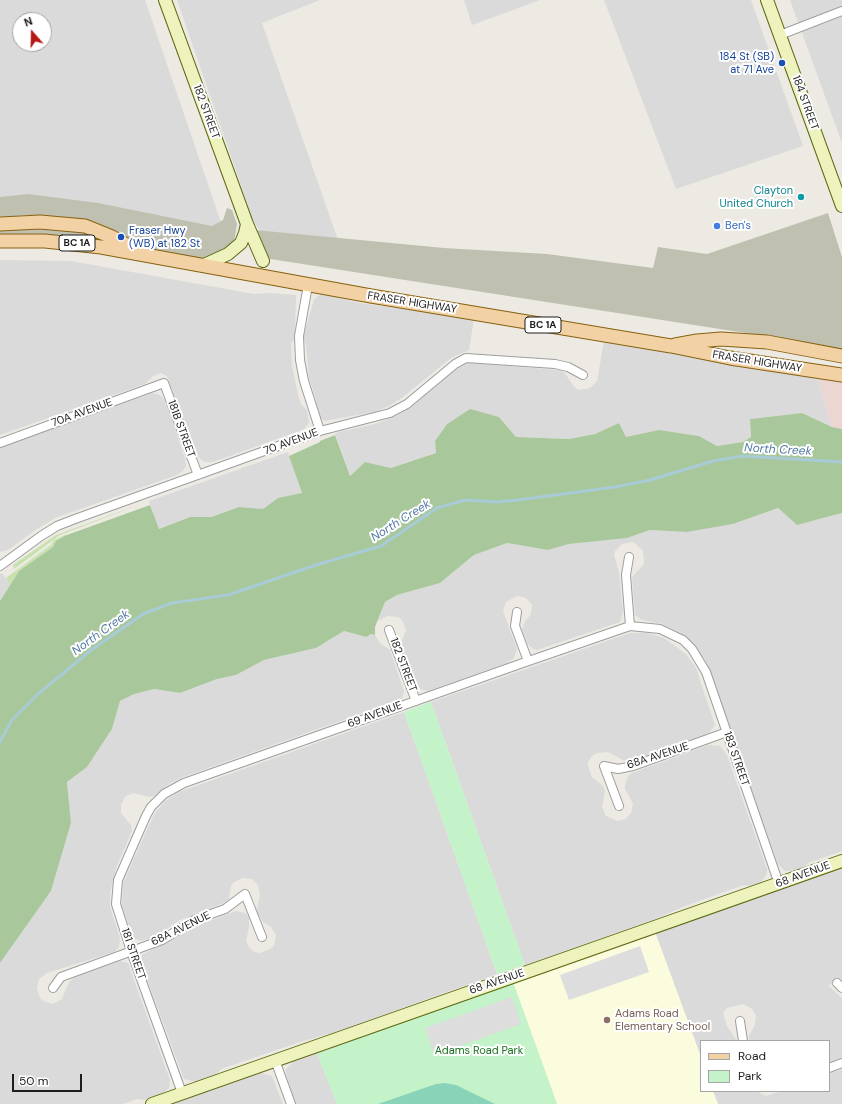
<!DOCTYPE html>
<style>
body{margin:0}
#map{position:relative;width:842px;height:1104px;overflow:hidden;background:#edeae3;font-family:"DM Sans",sans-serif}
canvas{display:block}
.legend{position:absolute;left:700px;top:1040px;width:130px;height:52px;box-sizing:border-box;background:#fff;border:1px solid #a5a5a5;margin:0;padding:5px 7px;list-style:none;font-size:12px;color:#1d1d1d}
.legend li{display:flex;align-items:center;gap:8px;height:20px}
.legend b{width:20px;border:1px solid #a5a5a5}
.north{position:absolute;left:12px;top:12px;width:40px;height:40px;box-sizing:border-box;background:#fff;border:1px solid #a5a5a5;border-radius:50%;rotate:340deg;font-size:11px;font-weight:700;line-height:16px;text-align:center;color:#1d1d1d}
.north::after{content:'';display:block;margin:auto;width:14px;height:18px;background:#b51815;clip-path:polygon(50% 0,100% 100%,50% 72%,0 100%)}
.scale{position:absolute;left:12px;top:1074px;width:70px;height:18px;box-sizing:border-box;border:2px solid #1d1d1d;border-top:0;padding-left:5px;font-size:12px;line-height:14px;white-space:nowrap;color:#1d1d1d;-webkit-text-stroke:3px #fff;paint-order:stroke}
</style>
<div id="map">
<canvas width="842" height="1104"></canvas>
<ul class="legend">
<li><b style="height:5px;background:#f2d1a4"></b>Road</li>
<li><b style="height:11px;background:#c4f3c9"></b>Park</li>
</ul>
<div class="north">N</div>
<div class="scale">50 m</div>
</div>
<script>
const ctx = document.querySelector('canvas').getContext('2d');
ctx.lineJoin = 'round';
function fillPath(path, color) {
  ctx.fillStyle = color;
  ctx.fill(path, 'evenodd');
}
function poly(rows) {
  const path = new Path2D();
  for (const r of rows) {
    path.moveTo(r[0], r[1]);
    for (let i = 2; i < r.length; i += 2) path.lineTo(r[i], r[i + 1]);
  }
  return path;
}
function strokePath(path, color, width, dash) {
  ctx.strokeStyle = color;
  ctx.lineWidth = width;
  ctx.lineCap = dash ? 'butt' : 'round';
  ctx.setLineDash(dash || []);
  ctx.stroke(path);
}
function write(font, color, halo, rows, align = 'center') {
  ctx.font = font + ' "DM Sans",sans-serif';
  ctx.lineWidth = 4;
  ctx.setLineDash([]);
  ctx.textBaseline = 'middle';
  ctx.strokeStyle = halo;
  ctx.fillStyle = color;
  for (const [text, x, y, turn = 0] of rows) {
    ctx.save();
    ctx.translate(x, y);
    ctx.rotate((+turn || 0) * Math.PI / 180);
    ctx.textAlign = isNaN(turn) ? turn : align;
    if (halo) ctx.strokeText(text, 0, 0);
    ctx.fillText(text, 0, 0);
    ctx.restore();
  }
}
fillPath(poly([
 [0,0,145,0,226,237,0,204],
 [20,20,44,20,44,44,20,44],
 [177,0,320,0,262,23,344,257,276,248,254,223],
 [464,0,540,0,472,25],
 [604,0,751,0,803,146,676,189],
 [790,0,842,0,842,143],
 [0,260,71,261,254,294,270,293,296,295,295,338,291,344,292,366,298,395,301,404,307,410,309,423,304,429,299,431,213,462,204,462,197,456,167,376,161,373,153,376,145,384,0,435],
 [323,294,360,303,474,319,469,350,451,358,403,397,389,406,374,412,325,421,320,418,315,405,316,399,309,378,306,344,303,337,314,300,318,296],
 [604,341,817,377,832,427,802,413,750,419,751,437,743,442,717,446,699,436,659,430,626,438,619,423,595,434,569,439,516,437,499,417,470,410,447,424,435,441,436,453,391,468,365,462,350,476,335,433,375,424,397,416,413,405,455,370,469,363,559,370,564,372,575,388,579,390,590,388,597,381],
 [153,393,160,395,165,401,185,458,186,466,183,471,177,475,55,518,37,529,8,550,0,552,0,447],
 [288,452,302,493,278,499,263,509,239,507,211,517,190,517,158,529,149,501],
 [778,508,797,525,842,513,842,851,808,863,803,868,794,871,785,871,778,864,705,660,693,645,679,632,662,624,642,620,635,615,632,577,643,565,644,561,643,551,636,544,632,542,622,544,615,551,614,555,619,572,623,612,620,622,537,650,533,649,527,643,522,630,524,623,531,614,532,605,526,598,518,596,513,598,506,602,503,611,517,649,514,658,507,663,428,691,420,689,415,683,402,647,401,643,406,630,402,620,398,617,388,616,378,621,385,602,397,595,440,583,474,555,507,543,548,550,569,544,627,538,650,530,687,532,733,524],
 [2,573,10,585,0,601,0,574],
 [344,631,365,637,371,634,375,635,380,643,390,650,404,691,402,699,183,777,169,784,154,796,149,797,134,793,126,796,121,804,121,813,131,825,132,831,116,868,110,893,110,907,120,938,119,947,114,952,47,973,39,979,37,989,40,998,43,1001,53,1004,62,999,69,982,75,977,120,961,128,963,170,1080,169,1088,163,1093,145,1100,137,1099,123,1104,0,1104,0,963,51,891,71,823,67,782,87,767,112,729,120,701,134,694,154,689,180,693,217,679,236,675,264,660,316,648],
 [630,633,648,633,664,638,686,654,696,668,715,725,710,732,704,735,632,761,623,760,608,752,597,753,592,756,588,762,588,766,592,777,603,786,605,791,602,807,606,816,617,821,625,819,631,813,633,804,625,789,625,785,628,776,632,773,708,745,720,746,727,755,767,869,767,874,761,882,751,886,744,885,685,906,660,917,525,965,431,702],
 [404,712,497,974,335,1032,300,1042,221,1069,215,1075,196,1082,184,1079,141,963,142,955,185,930,236,911,246,913,249,918,249,927,246,941,248,946,254,952,260,953,270,949,274,946,276,935,271,927,263,922,258,914,257,909,260,895,258,885,252,879,243,878,234,882,231,886,229,899,226,902,180,920,153,938,141,941,133,938,122,906,123,883,154,814,165,801,179,792],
 [842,869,842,980,828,985,842,998,842,1057,829,1063,829,1041,749,1041,749,1035,755,1025,756,1016,752,1009,743,1004,727,1008,723,1013,727,1026,737,1041,701,1041,701,1057,655,932,688,922],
 [317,1053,337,1104,296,1104,286,1074,286,1069,293,1062],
 [842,1069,842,1104,718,1104,713,1091,756,1091,766,1096,782,1091,829,1091,829,1074],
 [261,1073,272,1076,283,1104,173,1104]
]), '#dbdada');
fillPath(poly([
 [817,377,842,381,842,429,832,427]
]), '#ecd6d4');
fillPath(poly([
 [655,932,701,1057,701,1091,713,1091,718,1104,557,1104,513,982]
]), '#fbfbde');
fillPath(poly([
 [28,194,98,203,212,226,223,220,227,208,232,210,237,224,234,243,227,249,203,259,152,251,94,226,65,217,31,215,0,217,0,197],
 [828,213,842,257,842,348,264,258,255,230,444,248,547,254,653,268,658,247,707,254],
 [0,226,88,229,127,249,0,240]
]), '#c0c0b0');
fillPath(poly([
 [149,501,60,535,14,569,13,565,56,535],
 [65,535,67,535,57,541,53,547,19,571,10,585,6,578,51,545,54,540]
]), '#c7e2ae');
fillPath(poly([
 [470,409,499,417,516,437,569,439,595,434,619,423,626,437,659,430,699,436,717,446,743,442,751,437,750,419,802,413,832,427,842,429,842,513,797,525,778,508,733,524,687,532,650,530,627,538,569,544,548,550,507,543,474,555,440,583,397,595,385,602,375,627,375,635,371,634,366,637,344,631,316,648,264,660,236,675,217,679,180,693,154,689,134,694,120,701,112,729,87,767,67,782,71,823,51,891,0,963,0,601,19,571,53,547,56,541,67,535,150,505,159,529,190,517,211,517,239,507,263,509,278,498,302,493,289,456,320,442,320,441,335,435,350,476,365,462,391,468,436,453,435,441,447,424]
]), '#a8c89c');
fillPath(poly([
 [431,702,525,965,497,974,404,712],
 [513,982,557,1104,337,1104,317,1053]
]), '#c4f3c9');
fillPath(poly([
 [445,1083,456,1085,495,1104,378,1104,436,1084]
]), '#89d4b9');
fillPath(poly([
 [640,946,649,972,569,1000,560,975],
 [512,997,521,1024,434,1055,425,1028]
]), '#ddd');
strokePath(poly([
 [0,742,12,720,37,695,90,651,143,614,172,603,228,595,316,565,381,546,437,508,465,500,496,502,518,500,615,487,650,480,713,461,743,456,842,462]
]), '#a8cbd6', 3);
const street = poly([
 [780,35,842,11],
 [308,285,299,336,300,360,304,381,320,431],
 [0,443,164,383,198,475],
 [629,557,626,575,630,626],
 [0,566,41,536,57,526,75,519,320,431,390,413,407,404,455,364,466,358,555,364,568,367,583,375],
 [517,612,515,626,528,661],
 [389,630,416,701],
 [619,806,604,766,618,769,633,766,727,732],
 [837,983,842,988],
 [53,988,61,977,162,940,194,920,225,909,245,894,262,937],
 [740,1021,743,1041],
 [275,1060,291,1104],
 [829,1068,842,1063],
 [182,1093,131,951,116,904,118,880,146,816,151,807,164,794,184,783,520,664,630,626,660,629,683,640,692,649,706,672,779,884]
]);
const secondary = poly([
 [165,0,247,224,263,261],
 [767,0,842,206],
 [204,265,228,254,241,243,245,233,247,224],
 [152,1104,842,861]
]);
const primary = poly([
 [0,224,40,222,85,226,112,237,134,249],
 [0,241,45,241,101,247,371,296,671,346,730,358,842,375],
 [675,345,697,341,721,339,767,342,842,356]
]);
strokePath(street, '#9e9e9e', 10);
strokePath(secondary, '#5c6710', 14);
strokePath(primary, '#86610f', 15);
strokePath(street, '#fff', 8);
strokePath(secondary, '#eef2bc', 12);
strokePath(primary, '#f2d1a4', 13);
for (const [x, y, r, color] of [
 [782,63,4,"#1a4fb4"],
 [801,197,4,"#0f9aa8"],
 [717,226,4,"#3f7fe0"],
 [121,237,4,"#1a4fb4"],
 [607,1020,4,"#8d6e63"]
]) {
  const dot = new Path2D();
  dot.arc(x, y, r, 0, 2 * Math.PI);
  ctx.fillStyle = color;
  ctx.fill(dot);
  strokePath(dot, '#fff', 1.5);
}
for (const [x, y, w] of [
 [77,243,36],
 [543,325,36]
]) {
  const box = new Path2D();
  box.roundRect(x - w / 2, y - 8, w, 16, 3);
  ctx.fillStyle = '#fff';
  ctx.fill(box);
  strokePath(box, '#1d1d1d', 1);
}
write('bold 10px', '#1d1d1d', null, [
 ["BC 1A",77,243],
 ["BC 1A",543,325]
]);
write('11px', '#164399', '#fff', [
 ["184 St (SB)",774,57],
 ["at 71 Ave",774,70],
 ["Fraser Hwy",129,231,"left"],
 ["(WB) at 182 St",129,244,"left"]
], 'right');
write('11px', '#1d1d1d', '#fff', [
 ["184 STREET",805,103,70],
 ["182 STREET",206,112,70],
 ["FRASER HIGHWAY",412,303,9],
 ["FRASER HIGHWAY",757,362,9],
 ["70A AVENUE",82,413,-20],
 ["181B STREET",181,429,70],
 ["70 AVENUE",291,442,-20],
 ["182 STREET",403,665,69],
 ["69 AVENUE",375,715,-20],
 ["68A AVENUE",658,756,-18],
 ["183 STREET",736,759,71],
 ["68 AVENUE",803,875,-20],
 ["68A AVENUE",181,929,-26],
 ["181 STREET",133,954,71],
 ["68 AVENUE",497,982,-19]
]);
write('11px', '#0d838f', '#fff', [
 ["Clayton",793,191],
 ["United Church",793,204]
], 'right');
write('11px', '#366cbe', '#fff', [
 ["Ben's",725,226]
], 'left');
write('11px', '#785e54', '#fff', [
 ["Adams Road",615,1014],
 ["Elementary School",615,1027]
], 'left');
write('11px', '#176f20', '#fff', [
 ["Adams Road Park",479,1051]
]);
write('italic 12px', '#5479a2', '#fff', [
 ["North Creek",778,450,3],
 ["North Creek",401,521,-32],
 ["North Creek",101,633,-36]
]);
</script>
